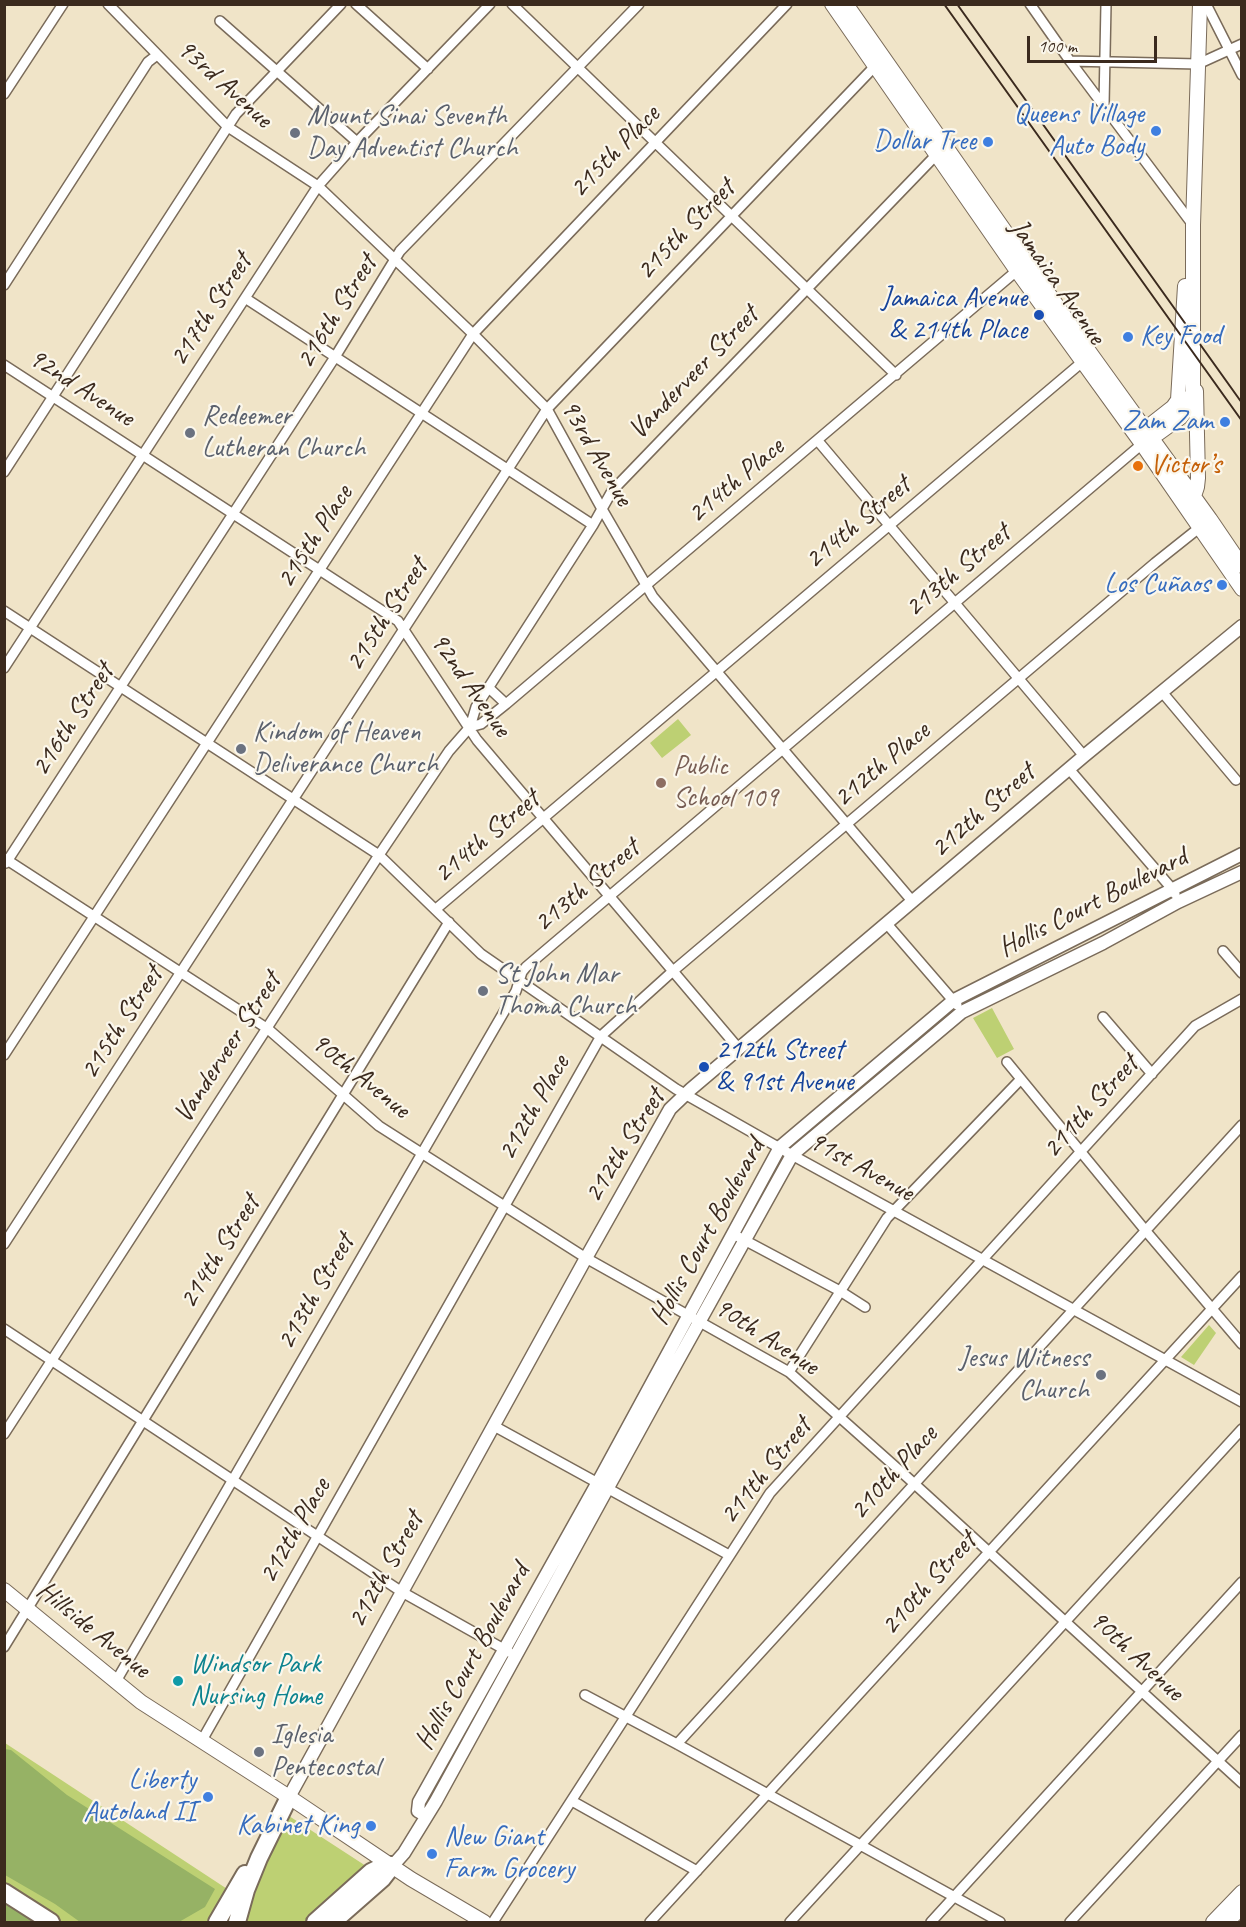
<!DOCTYPE html>
<meta charset="utf-8">
<style>
body{margin:0}
#map{position:relative;width:1246px;height:1927px;overflow:hidden;background:#f0e4c8;font-family:Caveat,sans-serif}
canvas{display:block}
.frame{position:absolute;inset:0;border:6px solid #3b2a1e;pointer-events:none}
.scale{position:absolute;left:1027px;top:36px;width:130px;height:27px;box-sizing:border-box;border:3px solid #3b2a1e;border-top:0;padding-left:8px;font-size:18px;line-height:21px;white-space:nowrap;color:#3b2a1e;-webkit-text-stroke:4px #fbf7ec;paint-order:stroke}
</style>
<div id="map">
<canvas width="1246" height="1927"></canvas>
<div class="frame"></div>
<div class="scale">100 m</div>
</div>
<script>
const ctx = document.querySelector('canvas').getContext('2d');
ctx.lineJoin = 'round';
function fillPath(path, color) {
  ctx.fillStyle = color;
  ctx.fill(path, 'evenodd');
}
function poly(rows) {
  const path = new Path2D();
  for (const r of rows) {
    path.moveTo(r[0], r[1]);
    for (let i = 2; i < r.length; i += 2) path.lineTo(r[i], r[i + 1]);
  }
  return path;
}
function strokePath(path, color, width, dash) {
  ctx.strokeStyle = color;
  ctx.lineWidth = width;
  ctx.lineCap = dash ? 'butt' : 'round';
  ctx.setLineDash(dash || []);
  ctx.stroke(path);
}
function write(font, color, halo, rows, align = 'center') {
  ctx.font = font + ' Caveat,sans-serif';
  ctx.lineWidth = 4.5;
  ctx.setLineDash([]);
  ctx.textBaseline = 'middle';
  ctx.strokeStyle = halo;
  ctx.fillStyle = color;
  for (const [text, x, y, turn = 0] of rows) {
    ctx.save();
    ctx.translate(x, y);
    ctx.rotate((+turn || 0) * Math.PI / 180);
    ctx.textAlign = isNaN(turn) ? turn : align;
    if (halo) ctx.strokeText(text, 0, 0);
    ctx.fillText(text, 0, 0);
    ctx.restore();
  }
}
fillPath(poly([
 [678,719,691,735,662,758,650,743],
 [992,1008,1014,1049,997,1058,973,1018],
 [1209,1325,1216,1333,1194,1365,1181,1357],
 [5,1743,247,1902,289,1816,366,1866,325,1922,5,1922]
]), '#bdd073');
fillPath(poly([
 [5,1749,11,1750,67,1795,215,1889,205,1907,179,1922,80,1922,55,1904,5,1875],
 [4,1902,28,1915,38,1922,5,1922]
]), '#96b265');
const street = poly([
 [108,4,228,127,318,186,473,334,547,409,602,509,653,597,913,902],
 [356,4,428,69],
 [512,4,896,375],
 [1030,4,1070,61,1193,225],
 [1206,4,1242,75],
 [220,21,357,142],
 [1070,61,1198,64,1242,44],
 [4,94,63,4],
 [1104,105,1106,4],
 [4,285,148,62,157,55],
 [245,298,593,525],
 [4,365,398,621,477,740,739,1049],
 [818,441,1084,756],
 [4,472,236,114,341,4],
 [4,611,379,855,481,954,676,1089,792,1155,1242,1402],
 [4,668,318,186,357,142,490,4],
 [489,688,506,704],
 [1162,692,1236,780],
 [470,727,481,724,506,704,1020,268],
 [1069,769,1173,890,1175,894],
 [4,858,268,1029,379,1126,586,1258,789,1372,908,1478,1242,1783],
 [6,863,335,357,400,251,639,4],
 [436,909,1087,358],
 [887,924,957,1005],
 [1223,951,1242,973],
 [1103,1017,1152,1074],
 [4,1055,473,334,787,4],
 [1007,1062,1145,1230,1242,1344],
 [733,1234,840,1291,865,1307],
 [4,1244,547,409,877,64],
 [4,1329,402,1592,509,1652],
 [789,1372,887,1218,1021,1079],
 [494,1426,729,1555],
 [4,1434,379,855,449,751,470,727,476,707,593,525,612,491,939,152],
 [4,1647,449,922],
 [115,1683,516,991,522,972,526,967,1142,444],
 [585,1695,677,1744,1000,1922],
 [201,1742,601,1036,673,971,1155,563,1204,524],
 [677,1744,1242,1125],
 [572,1801,697,1871],
 [493,1922,770,1493,1195,1026,1242,999],
 [650,1922,1242,1276],
 [790,1922,1242,1429],
 [931,1922,1242,1582],
 [1070,1922,1242,1735]
]);
const secondary = poly([
 [289,1797,586,1258,670,1109,691,1089,1084,756,1242,626],
 [428,1814,423,1814,418,1811,419,1802,602,1475,780,1147,954,1000,1242,854],
 [391,1865,396,1862,404,1853,436,1801,667,1380,792,1155,962,1012,1103,943,1178,902,1242,872]
]);
const primary = poly([
 [832,4,1017,271,1142,444,1242,589],
 [846,4,1091,354,1210,519,1242,566],
 [1144,437,1145,429,1173,407,1178,400,1185,286],
 [1145,443,1181,417,1188,407,1193,392,1193,225,1200,4],
 [1194,496,1197,487,1198,478,1196,391],
 [4,1590,141,1702,289,1797,411,1879,484,1922],
 [1213,1922,1242,1892],
 [1227,1922,1242,1907]
]);
const highway = poly([
 [4,1892,51,1922],
 [217,1922,245,1874],
 [237,1922,246,1890,259,1858,289,1797],
 [315,1922,371,1872,377,1869,391,1865],
 [333,1922,382,1879,389,1870,391,1865]
]);
strokePath(street, '#7a6b5a', 12);
strokePath(secondary, '#7a6b5a', 15);
strokePath(primary, '#7a6b5a', 16);
strokePath(highway, '#7a6b5a', 20);
strokePath(street, '#fff', 9);
strokePath(secondary, '#fff', 12);
strokePath(primary, '#fff', 14);
strokePath(highway, '#fff', 16);
strokePath(poly([
 [944,4,1242,421],
 [957,4,1242,403]
]), '#3b2a1e', 2);
for (const [x, y, r, color] of [
 [1156,131,6,"#3f7fe0"],
 [295,133,6,"#6b7280"],
 [988,142,6,"#3f7fe0"],
 [1039,315,6,"#1a4fb4"],
 [1128,337,6,"#3f7fe0"],
 [1225,422,6,"#3f7fe0"],
 [190,433,6,"#6b7280"],
 [1138,466,6,"#e8710a"],
 [1222,585,6,"#3f7fe0"],
 [241,749,6,"#6b7280"],
 [661,783,6,"#8d6e63"],
 [483,991,6,"#6b7280"],
 [704,1067,6,"#1a4fb4"],
 [1101,1375,6,"#6b7280"],
 [178,1681,6,"#0f9aa8"],
 [259,1752,6,"#6b7280"],
 [208,1797,6,"#3f7fe0"],
 [371,1826,6,"#3f7fe0"],
 [432,1854,6,"#3f7fe0"]
]) {
  const dot = new Path2D();
  dot.arc(x, y, r, 0, 2 * Math.PI);
  ctx.fillStyle = color;
  ctx.fill(dot);
  strokePath(dot, '#fbf7ec', 2);
}
write('28px', '#3b2a1e', '#fbf7ec', [
 ["93rd Avenue",224,84,42],
 ["215th Place",615,152,-46],
 ["215th Street",686,230,-46],
 ["Jamaica Avenue",1057,282,55],
 ["217th Street",211,310,-57],
 ["216th Street",337,312,-58],
 ["Vanderveer Street",694,373,-46],
 ["92nd Avenue",81,388,33],
 ["93rd Avenue",596,453,60],
 ["214th Place",736,481,-40],
 ["214th Street",858,523,-40],
 ["215th Place",315,537,-57],
 ["213th Street",958,571,-40],
 ["215th Street",387,615,-57],
 ["92nd Avenue",470,685,55],
 ["216th Street",73,720,-57],
 ["212th Place",882,765,-40],
 ["212th Street",983,811,-41],
 ["214th Street",487,837,-40],
 ["213th Street",587,886,-40],
 ["Hollis Court Boulevard",1093,903,-27],
 ["215th Street",122,1023,-57],
 ["Vanderveer Street",228,1048,-57],
 ["90th Avenue",360,1076,39],
 ["211th Street",1091,1107,-48],
 ["212th Place",534,1108,-60],
 ["212th Street",625,1146,-58],
 ["91st Avenue",861,1167,29],
 ["Hollis Court Boulevard",708,1232,-61],
 ["214th Street",220,1252,-58],
 ["213th Street",316,1292,-60],
 ["90th Avenue",766,1337,33],
 ["211th Street",766,1471,-51],
 ["210th Place",894,1473,-48],
 ["212th Place",295,1531,-60],
 ["212th Street",386,1570,-61],
 ["210th Street",929,1584,-48],
 ["Hillside Avenue",93,1630,39],
 ["90th Avenue",1136,1656,43],
 ["Hollis Court Boulevard",473,1657,-61]
]);
write('28px', '#366cbe', '#fbf7ec', [
 ["Queens Village",1144,115],
 ["Auto Body",1144,147],
 ["Dollar Tree",976,142],
 ["Key Food",1140,337,"left"],
 ["Zam Zam",1213,422],
 ["Los Cuñaos",1210,585],
 ["Liberty",196,1781],
 ["Autoland II",196,1813],
 ["Kabinet King",359,1826],
 ["New Giant",444,1838,"left"],
 ["Farm Grocery",444,1870,"left"]
], 'right');
write('28px', '#5b616d', '#fbf7ec', [
 ["Mount Sinai Seventh",307,117],
 ["Day Adventist Church",307,149],
 ["Redeemer",202,417],
 ["Lutheran Church",202,449],
 ["Kindom of Heaven",253,733],
 ["Deliverance Church",253,765],
 ["St John Mar",495,975],
 ["Thoma Church",495,1007],
 ["Jesus Witness",1089,1359,"right"],
 ["Church",1089,1391,"right"],
 ["Iglesia",271,1736],
 ["Pentecostal",271,1768]
], 'left');
write('28px', '#164399', '#fbf7ec', [
 ["Jamaica Avenue",1027,299],
 ["& 214th Place",1027,331],
 ["212th Street",716,1051,"left"],
 ["& 91st Avenue",716,1083,"left"]
], 'right');
write('28px', '#c56008', '#fbf7ec', [
 ["Victor’s",1150,466]
], 'left');
write('28px', '#785e54', '#fbf7ec', [
 ["Public",673,767],
 ["School 109",673,799]
], 'left');
write('28px', '#0d838f', '#fbf7ec', [
 ["Windsor Park",190,1665],
 ["Nursing Home",190,1697]
], 'left');
</script>
